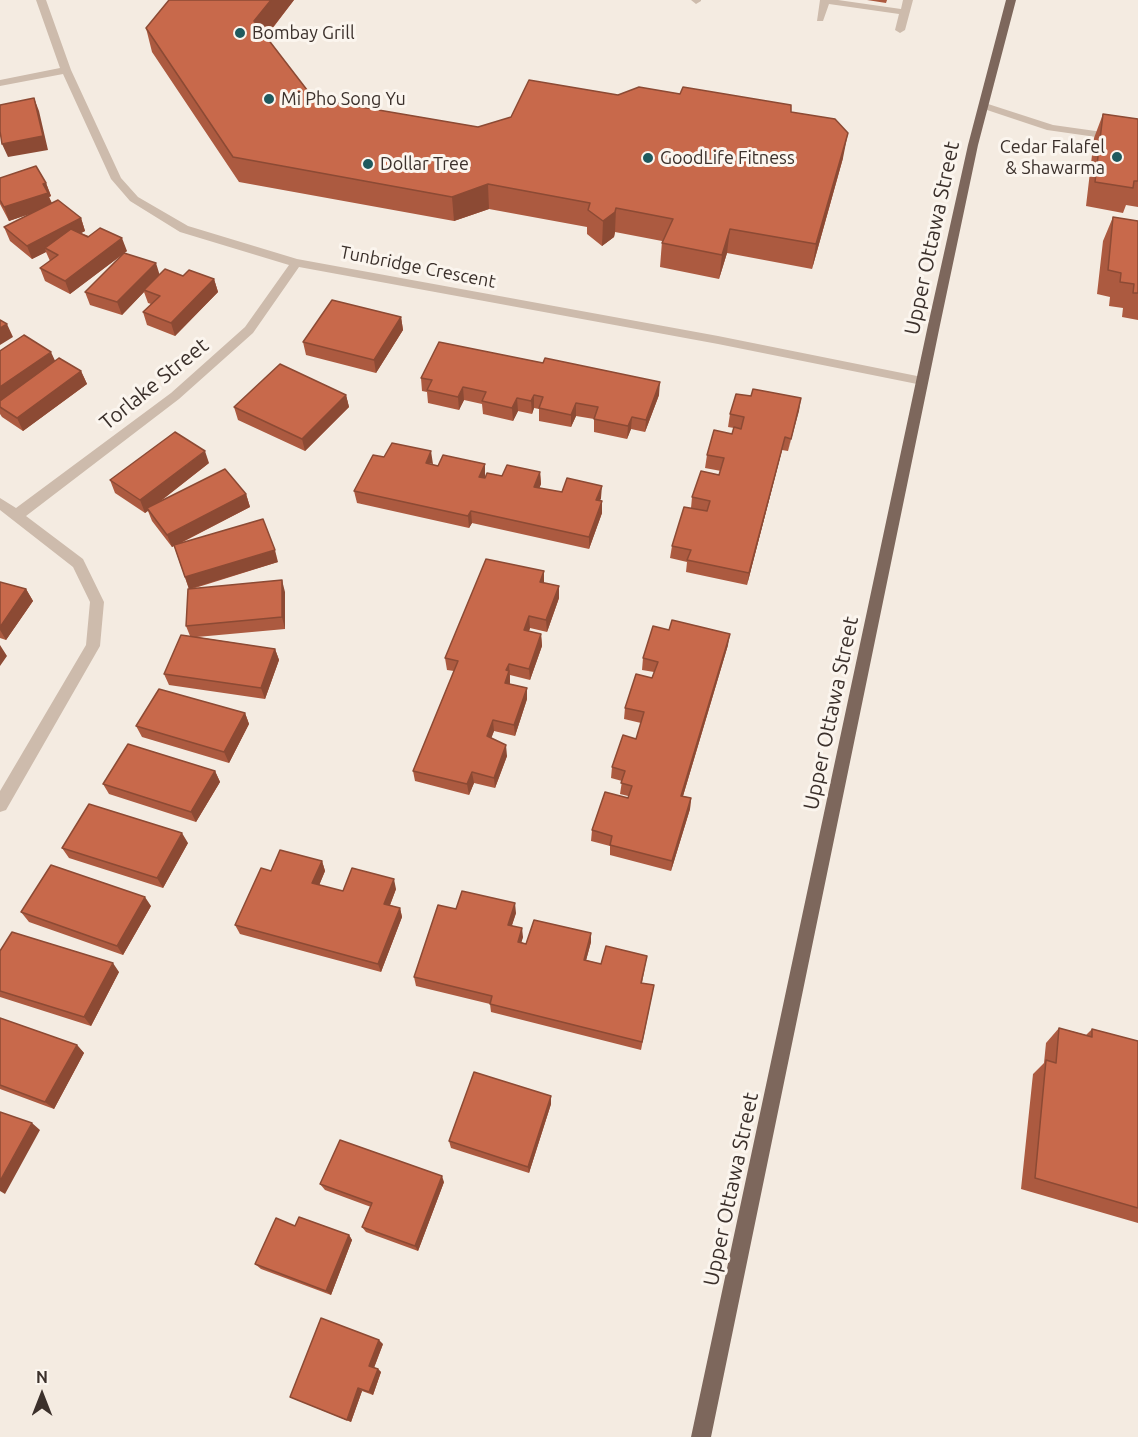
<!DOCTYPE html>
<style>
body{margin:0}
#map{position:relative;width:1138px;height:1437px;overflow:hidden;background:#f4ebe1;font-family:Ubuntu,sans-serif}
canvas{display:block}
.north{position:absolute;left:12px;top:1365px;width:60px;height:60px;-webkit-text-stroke:4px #fbf5ee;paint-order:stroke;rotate:0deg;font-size:16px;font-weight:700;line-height:24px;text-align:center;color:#3b302b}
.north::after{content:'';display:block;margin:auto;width:21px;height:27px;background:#3b302b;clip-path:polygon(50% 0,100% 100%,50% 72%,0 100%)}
</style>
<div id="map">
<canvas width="1138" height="1437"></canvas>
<div class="north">N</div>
</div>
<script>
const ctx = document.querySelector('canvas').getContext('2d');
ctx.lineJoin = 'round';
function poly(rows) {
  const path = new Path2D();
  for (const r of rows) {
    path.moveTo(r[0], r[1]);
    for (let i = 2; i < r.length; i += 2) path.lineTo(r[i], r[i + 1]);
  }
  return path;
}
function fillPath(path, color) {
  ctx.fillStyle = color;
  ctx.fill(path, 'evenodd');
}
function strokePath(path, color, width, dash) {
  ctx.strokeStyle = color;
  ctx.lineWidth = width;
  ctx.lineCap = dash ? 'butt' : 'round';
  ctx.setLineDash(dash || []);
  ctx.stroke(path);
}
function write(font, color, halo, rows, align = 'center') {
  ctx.font = font + ' Ubuntu,sans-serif';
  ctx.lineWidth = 6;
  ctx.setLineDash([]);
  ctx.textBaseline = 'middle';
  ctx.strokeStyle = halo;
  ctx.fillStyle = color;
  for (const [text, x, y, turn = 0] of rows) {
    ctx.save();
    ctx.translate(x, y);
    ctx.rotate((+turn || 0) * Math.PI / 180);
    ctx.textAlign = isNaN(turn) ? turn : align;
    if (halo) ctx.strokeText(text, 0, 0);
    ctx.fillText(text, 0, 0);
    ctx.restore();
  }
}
fillPath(poly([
 [36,0,46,0,71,70,121,178,138,197,188,226,297,259,718,336,922,377,928,381,922,385,718,344,299,267,253,333,179,399,26,516,83,559,104,602,100,646,6,810,0,812,0,791,86,645,90,602,73,567,0,510,0,498,16,508,171,393,245,327,289,265,180,232,130,201,111,179,63,74,0,86,0,80,60,68,36,0],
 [691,0,701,0,701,1,696,4,691,0],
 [820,0,838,0,901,9,903,0,913,0,905,30,900,33,895,30,899,14,829,4,823,21,817,21,820,0],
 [985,103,1053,125,1138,137,1138,143,1047,130,981,108,980,106,985,103]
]), '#cdbbac');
fillPath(poly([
 [1006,0,1016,0,978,145,940,325,711,1437,691,1437,928,325,968,145,1006,0]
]), '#7d675c');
fillPath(poly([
 [294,0,266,37,314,99,478,127,618,95,791,112,843,158,812,269,727,253,719,279,660,267,662,241,615,232,614,237,602,246,587,234,587,227,489,209,454,221,239,182,152,52,146,28],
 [867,0,887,0,886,3],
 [1103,114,1138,119,1138,207,1126,205,1123,213,1086,206,1094,138],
 [0,178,46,183,51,196,49,197,52,203,81,218,85,231,81,233,127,251,124,253,159,275,214,279,218,292,175,336,147,325,143,312,151,304,148,303,144,292,122,315,90,305,85,292,123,254,70,294,45,281,40,268,50,261,46,252,32,259,10,241,4,227,32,213,9,221,0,204],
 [1113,217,1138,221,1138,320,1122,317,1123,308,1109,306,1110,297,1097,294,1103,241],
 [401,317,403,330,376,373,306,355,303,342],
 [0,351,55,361,81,371,87,384,23,431,2,417,0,414],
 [421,378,659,395,645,432,631,429,627,439,594,432,594,419,576,416,571,427,539,421,539,409,534,408,532,414,518,411,513,421,483,414,482,404,464,400,459,410,428,403,427,392,422,391],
 [346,395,349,407,305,451,238,420,234,407],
 [751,396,801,398,788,451,782,450,747,585,686,572,687,562,670,558,672,546,691,508,692,497,719,475,721,471,705,468,707,455,732,434,734,428,728,427,730,414],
 [384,457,438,466,485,464,485,476,502,476,540,472,541,484,539,488,562,492,601,498,600,500,602,501,602,513,589,549,472,523,469,528,357,503,354,491],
 [209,463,157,504,246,494,250,507,179,544,278,562,192,589,285,592,285,629,197,637,275,649,279,660,265,699,169,685,164,674,190,636,186,626,189,589,174,546,172,547,152,521,148,511,145,513,115,493,110,480],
 [544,571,544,583,559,598,547,632,530,628,529,631,541,634,542,646,530,680,510,675,510,684,527,688,527,699,515,736,494,731,491,738,507,756,495,788,474,783,469,795,415,781,413,771,454,671,447,670,445,658],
 [0,582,26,589,33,601,6,640,0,638],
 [728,645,683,796,691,798,690,809,671,871,610,855,610,846,591,841,592,830,628,798,628,796,620,794,622,781,611,778,612,767,636,739,641,723,624,719,625,708,652,678,654,672,642,670,643,658],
 [245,713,249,724,229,763,142,737,136,726],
 [215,771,220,782,196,822,109,794,103,784],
 [188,843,163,888,69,858,62,848],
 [322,861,325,871,319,885,343,891,396,889,390,905,400,908,402,917,381,972,240,934,235,925,271,871],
 [151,906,123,955,29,922,21,912],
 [456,909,516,913,512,925,523,937,521,942,526,944,591,942,586,960,601,964,647,956,642,983,654,985,641,1050,491,1012,490,1004,416,986,414,977],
 [0,951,119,972,91,1026,0,997],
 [0,1018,77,1045,84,1053,54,1109,0,1089],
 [1059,1028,1086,1035,1092,1029,1138,1041,1138,1223,1021,1189,1033,1074,1044,1063,1046,1043],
 [551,1104,529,1173,451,1148,449,1141],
 [444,1182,418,1251,366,1232,362,1227,371,1207,325,1190,320,1184],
 [295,1226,349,1235,352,1240,331,1295,261,1269,255,1264],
 [383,1344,374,1368,378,1369,381,1372,373,1395,362,1391,351,1422,290,1397]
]), '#ac5a40');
fillPath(poly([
 [271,0,294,0,259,45,254,21],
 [34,98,39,111,48,150,8,157,2,144],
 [848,133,843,158,812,269,816,244],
 [46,183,51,196,49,197,53,206,9,221,4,207,43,184],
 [488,184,489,209,454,221,452,197],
 [616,208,615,232,614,237,602,246,603,221],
 [81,218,85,231,49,250,45,248,46,252,32,259,27,246],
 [730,229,727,253,719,279,722,255],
 [122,238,127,251,70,294,65,281],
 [156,263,160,276,144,290,144,292,122,315,117,302],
 [214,279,218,292,175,336,171,323],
 [401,317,403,330,376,373,374,360],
 [7,324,13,337,0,345,0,328],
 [51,352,57,365,0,404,0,387],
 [81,371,87,384,23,431,17,418],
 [660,382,659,395,645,432,646,420],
 [463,387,464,400,459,410,458,397],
 [346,395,349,407,305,451,302,439],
 [534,395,534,408,532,414,531,401],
 [517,398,518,411,513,421,512,408],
 [801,398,799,411,788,451,791,439],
 [576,403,576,416,571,427,571,415],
 [632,417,631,429,627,439,628,426],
 [785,437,782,450,747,585,749,573],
 [205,451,209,463,145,513,140,500],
 [431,451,433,464,426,463],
 [485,464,485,476,480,490,479,477],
 [540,472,541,484,535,499,534,487],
 [602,486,601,498,596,512,596,500],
 [246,494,250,507,172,547,167,535],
 [602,501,602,513,589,549,589,537],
 [471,511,472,523,469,528,468,516],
 [275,550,278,562,189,589,185,577],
 [544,571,544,583,540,582],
 [282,580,285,592,285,629,282,617],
 [559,586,559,598,547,632,546,620],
 [26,589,33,601,6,640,0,630,0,627],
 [529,616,530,628,525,642,524,630],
 [541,634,542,646,530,680,529,669],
 [730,634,728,645,680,806,681,796],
 [0,645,7,656,0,666],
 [275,649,279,660,265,699,261,688],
 [509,664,510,682,506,694,505,683,506,670],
 [527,688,527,699,515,736,514,725],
 [245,713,249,724,229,763,224,752],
 [493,720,494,731,488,747,487,736],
 [506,745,507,756,495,788,494,778],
 [215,771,220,782,196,822,191,812],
 [472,772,474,783,469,795,467,784],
 [691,798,690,809,671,871,672,861],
 [182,833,188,843,163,888,157,878],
 [322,861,325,871,316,893,312,883],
 [394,879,396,889,387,913,384,904],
 [145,897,151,906,123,955,117,946],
 [515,903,516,913,509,934,508,925],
 [400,908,402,917,381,972,378,964],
 [522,928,523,937,519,951,518,942],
 [591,933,591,942,584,968,584,960],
 [113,963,119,972,91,1026,84,1017],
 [77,1045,84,1053,54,1109,45,1102],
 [551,1096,551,1104,529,1173,528,1167],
 [32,1123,40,1130,5,1194,0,1191,0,1181],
 [442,1176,444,1182,418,1251,415,1246],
 [349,1235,352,1240,331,1295,326,1291],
 [379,1340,383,1344,373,1370,369,1366],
 [378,1369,381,1372,373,1395,369,1392],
 [358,1388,362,1391,351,1422,347,1420]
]), '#8c4a34');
const building = poly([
 [169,0,271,0,254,21,314,99,478,127,511,117,529,80,618,95,639,87,680,94,683,87,791,105,791,112,835,119,848,133,816,244,730,229,722,255,662,243,673,219,616,208,615,212,603,221,588,210,590,203,488,184,452,197,233,157,146,28,169,0],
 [34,98,43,136,2,144,0,131,0,105,34,98],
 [1103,114,1138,119,1138,181,1134,181,1133,188,1095,182,1103,114],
 [36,166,46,183,43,184,48,193,4,207,0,200,0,178,36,166],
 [58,200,81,218,27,246,4,227,58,200],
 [1113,217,1138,221,1138,293,1133,293,1134,284,1120,282,1121,273,1108,270,1113,217],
 [100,228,122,238,65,281,40,268,58,255,45,248,71,229,88,237,100,228],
 [124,253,156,263,117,302,85,292,124,253],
 [165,269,183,276,189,270,214,279,171,323,143,312,160,296,144,290,165,269],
 [332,300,401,317,374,360,303,342,332,300],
 [0,320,7,324,0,328,0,320],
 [24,335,51,352,0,387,0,351,24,335],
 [439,342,543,363,545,358,660,382,646,420,632,417,628,426,594,419,598,407,576,403,571,415,539,408,543,397,534,395,531,401,517,398,512,408,482,401,486,392,463,387,458,397,427,390,432,380,421,378,439,342],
 [59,358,81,371,17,418,0,407,0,401,59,358],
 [280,364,346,395,302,439,234,407,280,364],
 [753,389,801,398,791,439,785,437,749,573,687,560,691,550,672,546,684,507,707,511,710,501,692,497,701,471,719,475,724,458,707,455,714,430,732,434,734,427,741,429,744,417,730,414,736,394,751,396,753,389],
 [175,432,205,451,140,500,110,480,175,432],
 [392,443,431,451,426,463,438,466,443,455,485,464,479,477,485,478,487,473,502,476,507,465,540,472,534,487,562,492,567,478,602,486,596,500,602,501,589,537,471,511,468,516,354,491,373,455,384,457,392,443],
 [225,469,246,494,167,535,147,508,225,469],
 [263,519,275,550,185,577,174,545,263,519],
 [486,559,544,571,540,582,559,586,546,620,529,616,524,630,541,634,529,669,509,664,506,670,509,671,505,683,527,688,514,725,493,720,487,736,506,745,494,778,472,772,467,784,413,771,458,661,445,658,486,559],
 [282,580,282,617,186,626,188,589,282,580],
 [0,582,26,589,0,627,0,582],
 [672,620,730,634,681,796,691,798,672,861,610,845,612,836,592,830,605,792,628,798,632,786,621,783,625,771,612,767,623,735,636,739,644,712,625,708,636,674,652,678,658,662,643,658,653,626,669,630,672,620],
 [181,635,275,649,261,688,164,674,181,635],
 [159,689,245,713,224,752,136,726,159,689],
 [128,744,215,771,191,812,103,784,128,744],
 [89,804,182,833,157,878,62,848,89,804],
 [280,850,322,861,312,883,343,891,352,868,394,879,384,904,400,908,378,964,235,925,261,868,271,871,280,850],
 [51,865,145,897,117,946,21,912,51,865],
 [462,891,515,903,508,925,522,928,518,942,526,944,534,920,591,933,584,960,601,964,606,946,647,956,641,983,654,985,642,1042,490,1004,492,996,414,977,438,905,456,909,462,891],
 [12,932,113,963,84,1017,0,991,0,951,12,932],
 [0,1018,77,1045,45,1102,0,1085,0,1018],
 [1059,1028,1092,1037,1092,1029,1138,1041,1138,1208,1035,1178,1046,1060,1056,1063,1059,1028],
 [474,1072,551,1096,528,1167,449,1141,474,1072],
 [0,1112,32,1123,0,1181,0,1112],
 [340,1140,442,1176,415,1246,362,1227,372,1203,320,1184,340,1140],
 [299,1217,349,1235,326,1291,255,1264,276,1218,295,1226,299,1217],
 [321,1318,379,1340,369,1366,378,1369,369,1392,358,1388,347,1420,290,1397,321,1318]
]);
fillPath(building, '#c8694b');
strokePath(building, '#8c4a34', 1.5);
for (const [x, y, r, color] of [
 [240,33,6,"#1f5a5e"],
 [269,99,6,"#1f5a5e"],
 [1117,157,6,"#1f5a5e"],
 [648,158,6,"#1f5a5e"],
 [368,164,6,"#1f5a5e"]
]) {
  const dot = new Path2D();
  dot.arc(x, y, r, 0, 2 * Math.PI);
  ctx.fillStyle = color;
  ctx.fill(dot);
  strokePath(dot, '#fbf5ee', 2);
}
write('18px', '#3b302b', '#fbf5ee', [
 ["Bombay Grill",252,33],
 ["Mi Pho Song Yu",281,99],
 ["Cedar Falafel",1105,147,"right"],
 ["& Shawarma",1105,168,"right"],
 ["GoodLife Fitness",660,158],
 ["Dollar Tree",380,164]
], 'left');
write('18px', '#3b302b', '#fbf5ee', [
 ["Tunbridge Crescent",418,267,11]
]);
write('21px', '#3b302b', '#fbf5ee', [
 ["Upper Ottawa Street",932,238,-78],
 ["Torlake Street",154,384,-39],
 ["Upper Ottawa Street",831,713,-78],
 ["Upper Ottawa Street",731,1189,-78]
]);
</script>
